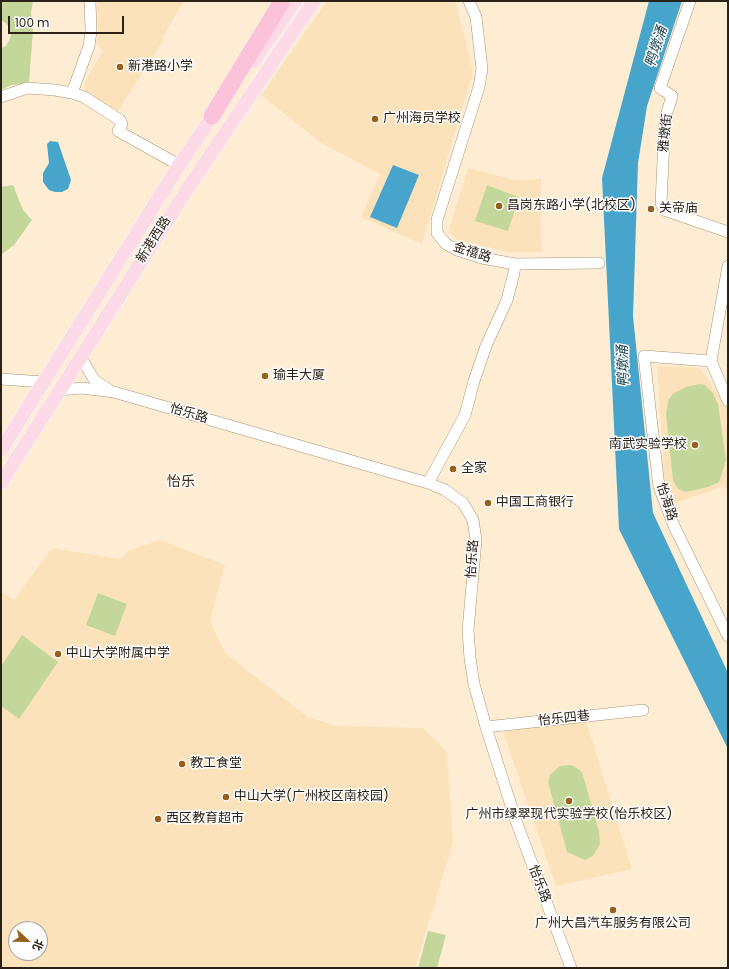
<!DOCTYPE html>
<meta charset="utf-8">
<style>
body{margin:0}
#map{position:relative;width:729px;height:969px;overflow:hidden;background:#ffedd3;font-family:Poppins,"Noto Sans SC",sans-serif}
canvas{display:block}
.frame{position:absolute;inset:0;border:2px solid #2a2216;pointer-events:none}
.north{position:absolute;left:8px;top:921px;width:40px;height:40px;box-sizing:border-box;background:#fdfdfd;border:1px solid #a9a5a1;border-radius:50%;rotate:112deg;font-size:11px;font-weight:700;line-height:16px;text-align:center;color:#2a2216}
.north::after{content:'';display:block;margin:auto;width:14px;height:18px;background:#975f1a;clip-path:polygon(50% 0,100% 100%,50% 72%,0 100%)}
.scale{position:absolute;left:8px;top:16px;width:116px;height:18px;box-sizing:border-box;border:2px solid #2a2216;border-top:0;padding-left:5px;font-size:12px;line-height:14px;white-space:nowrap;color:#2a2216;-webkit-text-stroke:3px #fdfdfd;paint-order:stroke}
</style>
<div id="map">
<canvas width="729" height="969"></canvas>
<div class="frame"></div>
<div class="north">北</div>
<div class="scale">100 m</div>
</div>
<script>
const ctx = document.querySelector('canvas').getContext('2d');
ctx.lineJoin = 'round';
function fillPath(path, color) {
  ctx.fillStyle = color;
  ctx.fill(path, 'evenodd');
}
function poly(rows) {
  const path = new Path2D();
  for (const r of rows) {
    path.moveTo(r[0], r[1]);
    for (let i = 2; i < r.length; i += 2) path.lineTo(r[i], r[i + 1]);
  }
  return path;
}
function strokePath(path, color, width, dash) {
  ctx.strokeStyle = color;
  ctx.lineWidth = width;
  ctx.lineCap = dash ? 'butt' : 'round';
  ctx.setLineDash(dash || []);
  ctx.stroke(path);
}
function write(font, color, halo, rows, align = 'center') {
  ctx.font = font + ' Poppins,"Noto Sans SC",sans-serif';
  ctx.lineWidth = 3;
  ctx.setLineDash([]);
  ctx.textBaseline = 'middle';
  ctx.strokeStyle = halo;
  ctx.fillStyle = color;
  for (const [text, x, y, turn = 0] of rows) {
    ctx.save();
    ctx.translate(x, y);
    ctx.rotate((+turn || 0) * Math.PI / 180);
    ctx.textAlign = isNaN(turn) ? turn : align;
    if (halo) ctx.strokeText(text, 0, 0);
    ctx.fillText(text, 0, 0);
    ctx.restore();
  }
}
fillPath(poly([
 [97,1,184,1,162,38,164,39,117,113,85,93,84,83,103,51,96,43,98,32],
 [327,1,456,1,473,72,422,244,361,217,380,174,321,143,261,95],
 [468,168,514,180,541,179,542,252,509,252,458,240,448,232],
 [657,366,700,368,724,403,728,403,728,492,725,486,672,504,665,489],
 [160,540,225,565,210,622,226,654,308,717,337,726,423,728,447,752,453,843,415,968,1,968,1,592,14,600,52,548,120,559,130,550],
 [16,929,40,929,40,953,16,953],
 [586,720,632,869,556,886,503,732]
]), '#fce2ba');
fillPath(poly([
 [1,1,33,1,31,13,33,30,29,83,11,85,1,90,1,48,6,46,11,36,9,26,1,20],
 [13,185,23,210,32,220,14,245,1,255,1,187],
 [487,185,519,197,508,231,475,221],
 [700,384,705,385,712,392,718,404,726,460,719,482,708,487,686,492,678,489,673,481,666,413,669,399,674,393,686,387],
 [98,593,127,604,115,636,86,625],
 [22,635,58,662,19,719,1,706,1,666],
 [569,765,574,766,582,772,599,831,600,844,593,856,585,860,567,852,548,782,550,775,555,770,560,766],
 [428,931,446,935,437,968,418,968]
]), '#c4d79a');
fillPath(poly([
 [649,1,682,1,647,106,638,163,633,316,653,513,728,673,728,749,619,529,602,178],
 [50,141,58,142,71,180,68,189,62,192,55,192,49,190,43,182,43,173,49,163,47,144],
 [393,165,419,175,397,228,370,217]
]), '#47a4cb');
const minor = poly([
 [90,1,91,31,89,46,72,93,84,97,120,120,122,124,118,131,179,165],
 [690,1,660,88,672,96,665,119,661,203,664,210,728,232],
 [1,97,27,88,55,90,72,93],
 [515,264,599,263],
 [81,358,95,381,108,389],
 [711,361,644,356,659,487,675,528,728,636],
 [711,361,728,266],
 [711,361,728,401],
 [1,379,44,382],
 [60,390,81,388,114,392,428,483,445,490,463,503,473,520,476,540,468,630,470,658,474,684,486,727,516,821,571,968],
 [428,483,465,415,474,381,486,346,507,300,514,273,515,264,482,258,457,250,446,244,437,233,437,220,479,87,482,69,476,17,469,1],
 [486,727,643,710]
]);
const major = poly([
 [254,61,295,1],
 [1,450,178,167,218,108],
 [1,483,186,191,314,1]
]);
const highway = poly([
 [212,116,282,1]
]);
strokePath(minor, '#a79273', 12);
strokePath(major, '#fff', 15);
strokePath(highway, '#fff', 18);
strokePath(minor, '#fff', 11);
strokePath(major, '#fddae8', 14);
strokePath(highway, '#fcc2d9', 17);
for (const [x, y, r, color] of [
 [120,67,4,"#975f1a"],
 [375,119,4,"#975f1a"],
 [499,206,4,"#975f1a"],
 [651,209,4,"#975f1a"],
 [265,376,4,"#975f1a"],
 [695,445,4,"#975f1a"],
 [453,469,4,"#975f1a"],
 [488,503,4,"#975f1a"],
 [58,654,4,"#975f1a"],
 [182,764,4,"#975f1a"],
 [226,797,4,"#975f1a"],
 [569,801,4,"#975f1a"],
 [158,819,4,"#975f1a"],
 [613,910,4,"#975f1a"]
]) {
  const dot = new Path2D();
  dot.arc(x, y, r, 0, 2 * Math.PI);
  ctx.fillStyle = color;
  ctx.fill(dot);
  strokePath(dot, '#fdfdfd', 1.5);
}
write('13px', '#2a2216', '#fdfdfd', [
 ["新港路小学",128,67],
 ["广州海员学校",383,119],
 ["昌岗东路小学(北校区)",507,206],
 ["关帝庙",659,209],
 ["瑜丰大厦",273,376],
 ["南武实验学校",687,445,"right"],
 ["全家",461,469],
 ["中国工商银行",496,503],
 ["中山大学附属中学",66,654],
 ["教工食堂",190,764],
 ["中山大学(广州校区南校园)",234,797],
 ["广州市绿翠现代实验学校(怡乐校区)",569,815,"center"],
 ["西区教育超市",166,819],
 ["广州大昌汽车服务有限公司",613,924,"center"]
], 'left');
write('13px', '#2a2216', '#fdfdfd', [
 ["雅墩街",666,133,-84],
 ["新港西路",154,240,-58],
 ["金禧路",472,253,18],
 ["怡乐路",189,414,16],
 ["怡海路",666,502,72],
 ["怡乐路",473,559,-86],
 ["怡乐四巷",564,719,-6],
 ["怡乐路",539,884,69]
]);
write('italic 14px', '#1e4657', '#fdfdfd', [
 ["鸭墩涌",657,47,-72],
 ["鸭墩涌",624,366,-92]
]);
write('14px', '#3e2d10', '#fdfdfd', [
 ["怡乐",181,482]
]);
</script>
